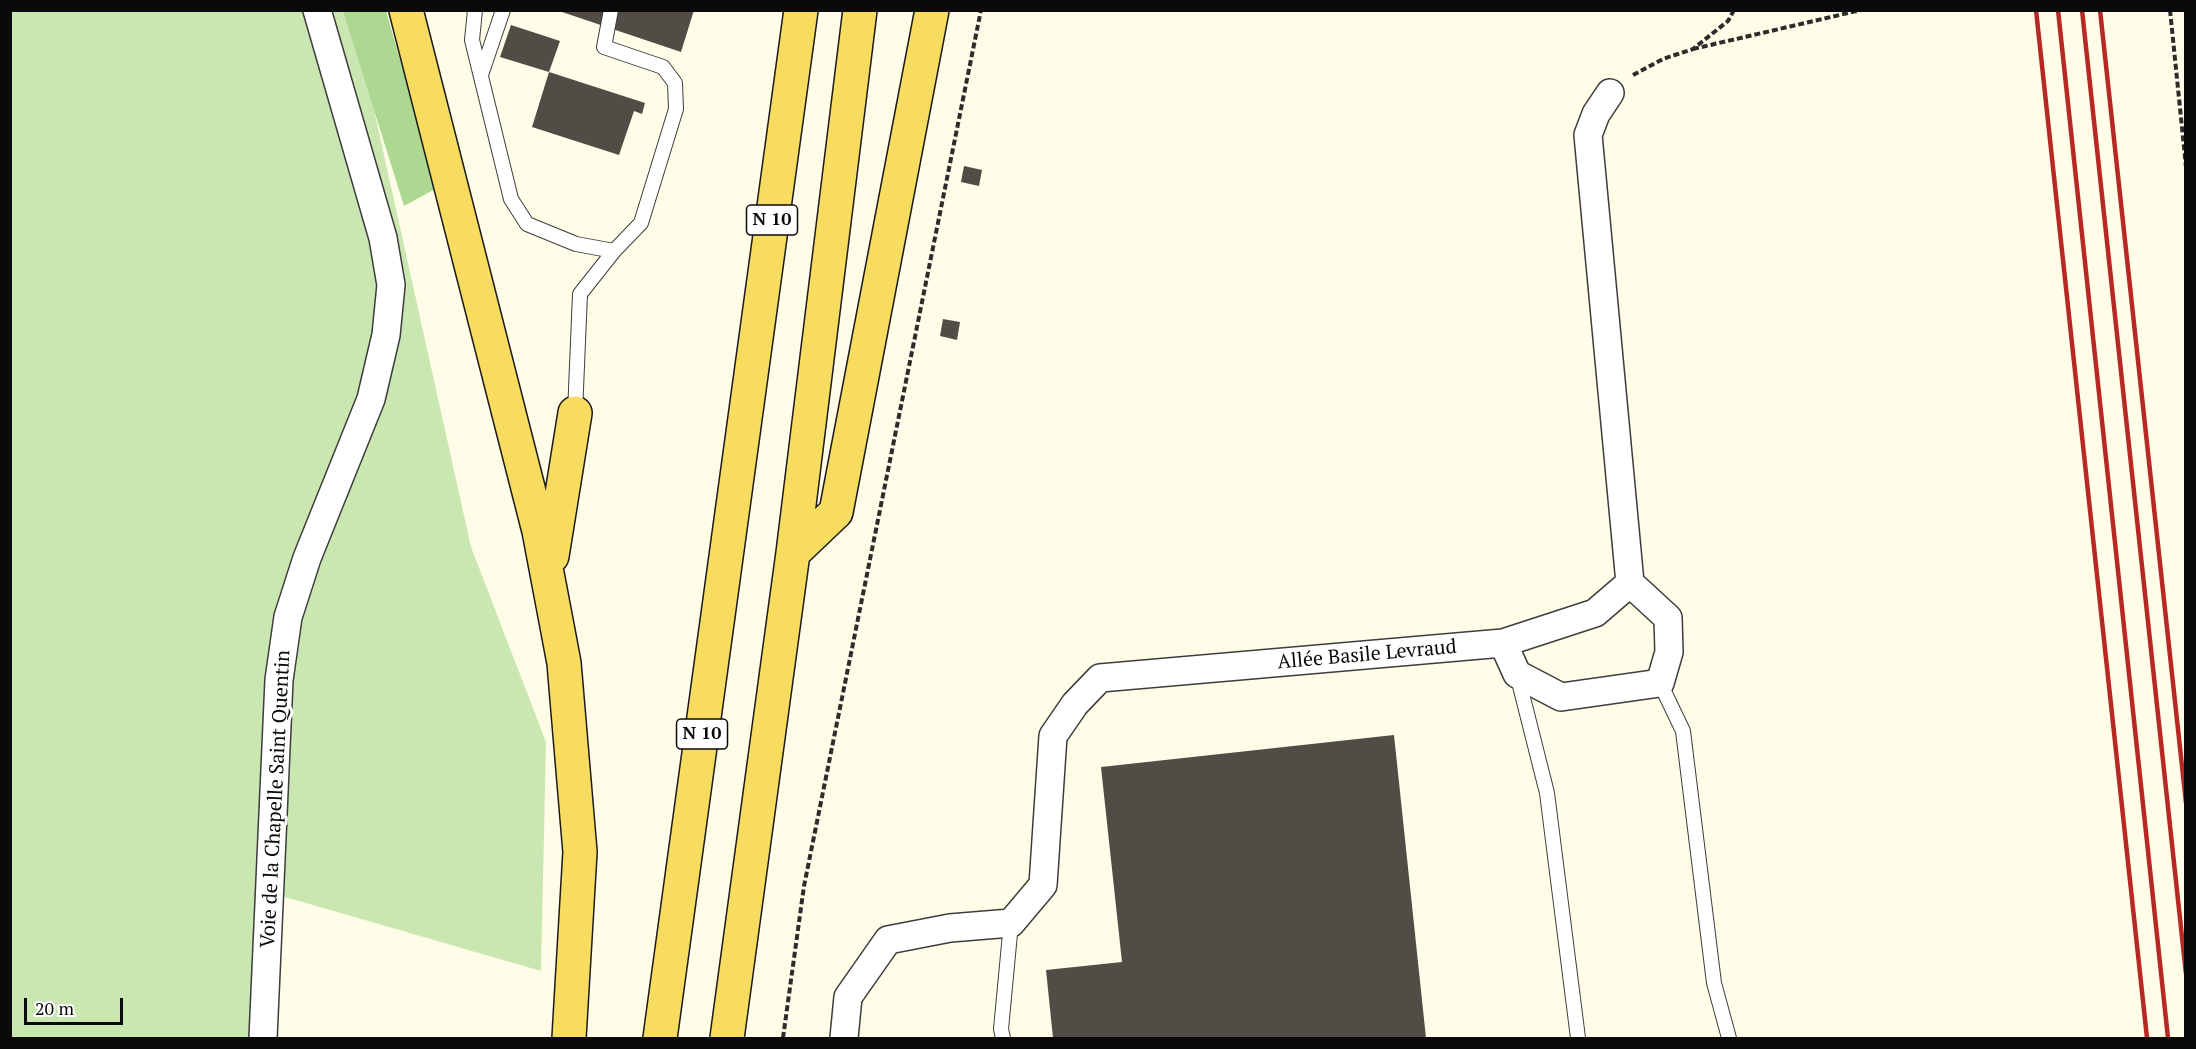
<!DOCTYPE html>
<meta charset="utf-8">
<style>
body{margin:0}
#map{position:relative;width:2196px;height:1049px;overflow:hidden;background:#fffce7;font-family:"PT Serif",serif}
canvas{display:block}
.frame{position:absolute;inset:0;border:12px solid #0a0a0a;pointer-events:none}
.scale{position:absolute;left:24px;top:998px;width:99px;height:27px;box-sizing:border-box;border:3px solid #0a0a0a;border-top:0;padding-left:8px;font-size:18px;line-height:21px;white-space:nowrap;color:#0a0a0a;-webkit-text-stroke:4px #fff;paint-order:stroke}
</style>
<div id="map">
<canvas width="2196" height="1049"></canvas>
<div class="frame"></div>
<div class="scale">20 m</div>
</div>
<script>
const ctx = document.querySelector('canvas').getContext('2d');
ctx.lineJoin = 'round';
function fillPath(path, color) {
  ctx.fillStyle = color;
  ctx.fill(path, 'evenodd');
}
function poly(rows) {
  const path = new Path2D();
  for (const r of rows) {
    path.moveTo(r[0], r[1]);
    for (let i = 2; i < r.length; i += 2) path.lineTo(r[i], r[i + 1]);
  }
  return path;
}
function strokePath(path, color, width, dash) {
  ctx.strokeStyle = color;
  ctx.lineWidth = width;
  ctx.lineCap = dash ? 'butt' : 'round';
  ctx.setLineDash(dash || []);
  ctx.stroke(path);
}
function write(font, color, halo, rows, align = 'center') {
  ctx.font = font + ' "PT Serif",serif';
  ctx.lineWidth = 6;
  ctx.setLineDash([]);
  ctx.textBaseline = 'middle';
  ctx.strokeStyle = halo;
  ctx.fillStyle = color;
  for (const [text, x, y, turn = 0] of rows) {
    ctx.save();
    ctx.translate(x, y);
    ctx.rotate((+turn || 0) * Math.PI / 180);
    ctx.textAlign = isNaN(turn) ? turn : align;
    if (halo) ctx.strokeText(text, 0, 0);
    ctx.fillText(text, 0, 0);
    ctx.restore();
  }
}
fillPath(poly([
 [10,11,352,11,471,547,546,742,541,971,268,892,263,1038,11,1038]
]), '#cae7b2');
fillPath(poly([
 [343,11,386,11,437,188,404,206]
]), '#add892');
fillPath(poly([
 [556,10,694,10,681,52],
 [511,25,560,41,549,72,500,57],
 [549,72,645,103,642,114,634,111,619,155,532,127],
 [964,166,982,170,979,186,961,182],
 [943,319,960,322,957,340,940,336],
 [1394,735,1426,1038,1053,1038,1046,970,1122,962,1101,767]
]), '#524c46');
const lane = poly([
 [475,10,472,40,511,199,527,224,576,244,614,251],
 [481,75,503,10],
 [575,413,580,294,614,251,641,223,676,109,675,83,663,67,604,47,611,10],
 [1517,674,1547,793,1578,1038],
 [1660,683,1683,731,1714,983,1729,1038],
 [1003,1038,1001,1029,1011,923]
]);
const street = poly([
 [1503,643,1517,674,1561,697,1660,683,1669,652,1668,618,1630,583],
 [263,1038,279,680,288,617,307,558,371,399,386,335,391,285,383,238,317,10],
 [844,1038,848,997,888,940,950,928,1011,923,1043,885,1053,736,1075,704,1100,678,1503,643,1595,613,1630,583,1588,135,1596,114,1610,93]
]);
const primary = poly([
 [406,10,539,531,564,663,580,852,569,1038],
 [793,553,836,512,932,10],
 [552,556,575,413],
 [660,1038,801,10],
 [727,1038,793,553,860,10]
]);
strokePath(lane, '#3d3d3d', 16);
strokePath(street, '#3d3d3d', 30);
strokePath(primary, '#1b1b1b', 36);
strokePath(poly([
 [2170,10,2186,167],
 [1693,49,1861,10],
 [1633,75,1663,59,1693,49,1728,21,1734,10],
 [783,1038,804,886,981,10]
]), '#2c2c2c', 4, [6, 3]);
strokePath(lane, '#fff', 14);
strokePath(street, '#fff', 27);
strokePath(primary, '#f7dc5f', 33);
strokePath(poly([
 [2036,10,2147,1038],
 [2058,10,2168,1038],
 [2082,10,2186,974],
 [2100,10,2186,803]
]), '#b72825', 4.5);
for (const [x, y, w] of [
 [772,220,51],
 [702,734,51]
]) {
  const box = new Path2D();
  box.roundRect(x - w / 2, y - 15, w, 30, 4.5);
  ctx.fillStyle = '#fff';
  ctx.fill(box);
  strokePath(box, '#0a0a0a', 1.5);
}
write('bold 18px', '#0a0a0a', null, [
 ["N 10",772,220],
 ["N 10",702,734]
]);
write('20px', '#0a0a0a', '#fff', [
 ["Allée Basile Levraud",1367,655,-5],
 ["Voie de la Chapelle Saint Quentin",276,799,-87]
]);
</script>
